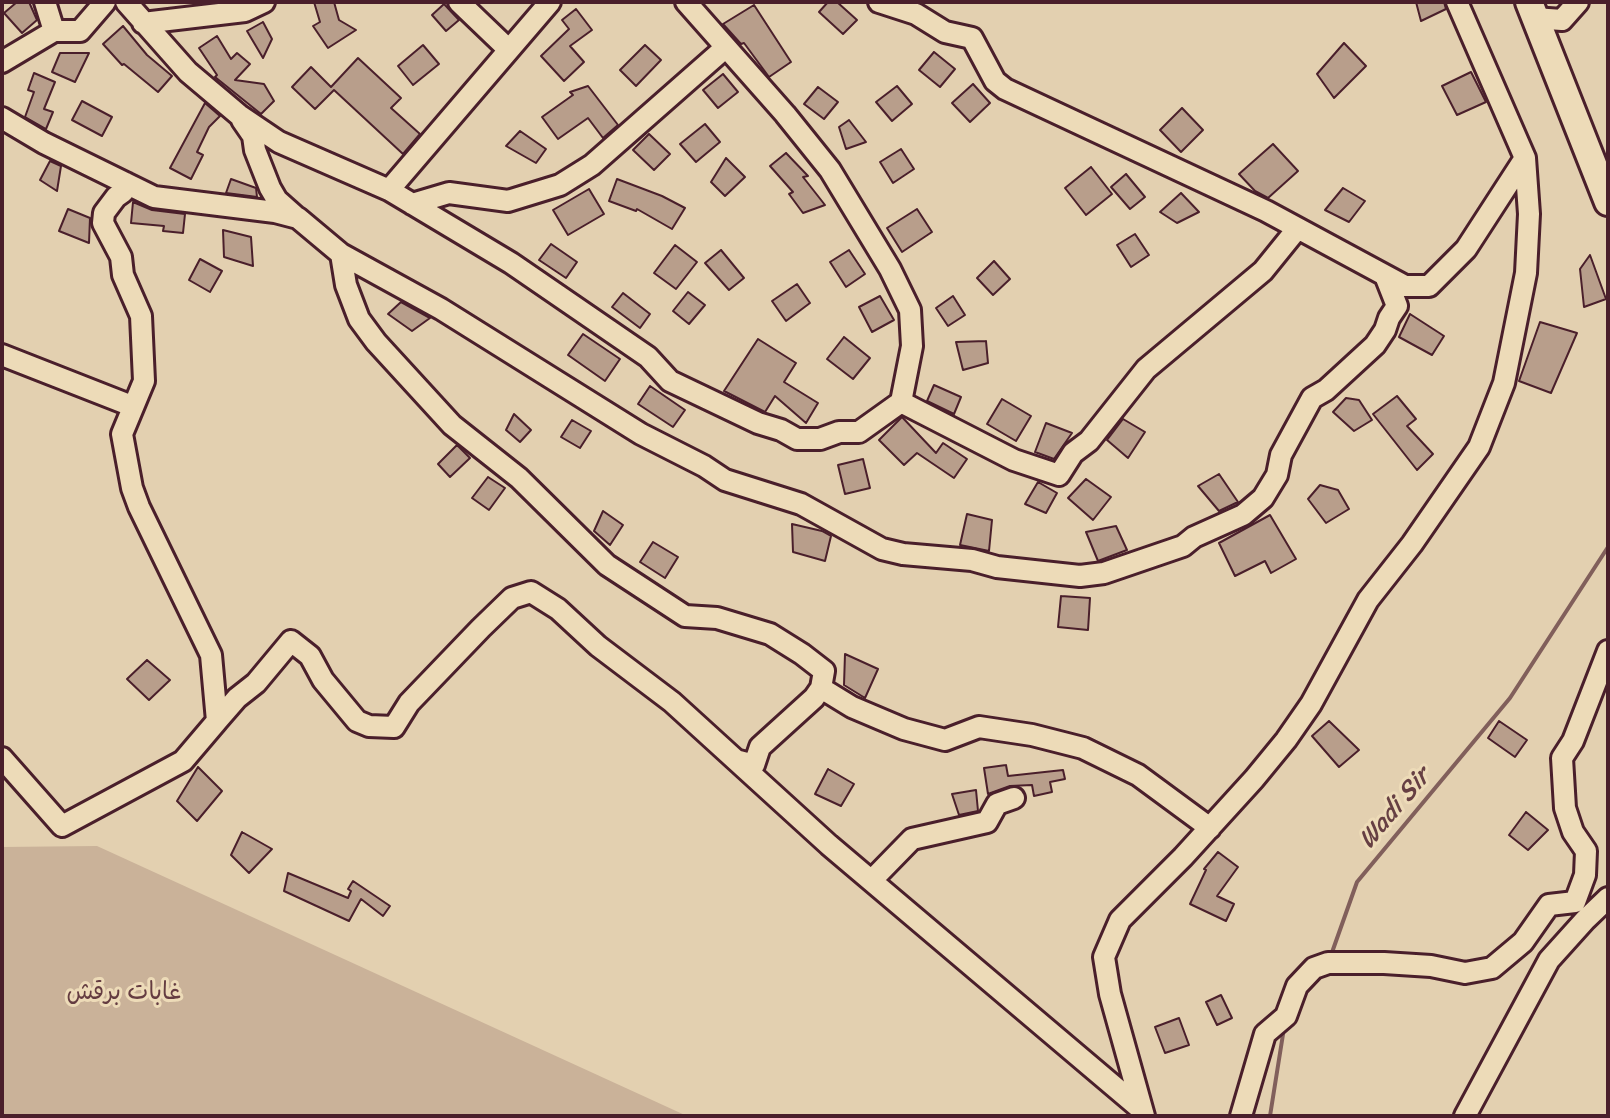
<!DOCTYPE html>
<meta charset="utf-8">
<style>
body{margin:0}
#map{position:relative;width:1610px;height:1118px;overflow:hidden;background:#e3d0b0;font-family:Sriracha,sans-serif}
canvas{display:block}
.frame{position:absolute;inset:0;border:4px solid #4a1f2b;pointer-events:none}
</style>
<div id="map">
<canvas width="1610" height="1118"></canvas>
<div class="frame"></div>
</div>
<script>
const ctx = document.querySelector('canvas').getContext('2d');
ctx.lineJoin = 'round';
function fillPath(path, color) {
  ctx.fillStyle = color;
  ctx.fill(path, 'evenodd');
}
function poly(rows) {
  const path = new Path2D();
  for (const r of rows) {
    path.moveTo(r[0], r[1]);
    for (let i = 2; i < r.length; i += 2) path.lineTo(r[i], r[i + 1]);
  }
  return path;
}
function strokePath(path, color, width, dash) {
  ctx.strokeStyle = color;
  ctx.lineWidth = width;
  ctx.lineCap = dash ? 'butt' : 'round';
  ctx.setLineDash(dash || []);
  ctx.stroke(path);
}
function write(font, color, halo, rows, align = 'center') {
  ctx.font = font + ' Sriracha,"Playpen Sans Arabic",sans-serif';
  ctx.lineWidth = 6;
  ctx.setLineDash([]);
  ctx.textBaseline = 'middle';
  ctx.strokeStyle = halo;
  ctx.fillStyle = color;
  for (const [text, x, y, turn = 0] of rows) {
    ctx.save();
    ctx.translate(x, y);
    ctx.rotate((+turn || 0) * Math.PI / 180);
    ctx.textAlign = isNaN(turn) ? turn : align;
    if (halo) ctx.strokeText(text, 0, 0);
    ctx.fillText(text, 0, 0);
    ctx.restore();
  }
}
fillPath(poly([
 [97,846,687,1116,2,1116,2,847]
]), '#cab299');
strokePath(poly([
 [1330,958,1357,882,1510,698,1608,547],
 [1270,1116,1284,1028]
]), '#815f5b', 4);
const building = poly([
 [17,2,29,2,37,20,22,33,4,13,17,2],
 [314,2,334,2,339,20,356,30,328,48,313,26,320,22,314,2],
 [828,2,837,2,857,20,843,34,819,12,828,2],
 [1416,2,1444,2,1446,9,1421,21,1416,2],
 [444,4,459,20,446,31,432,15,444,4],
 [754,5,791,62,769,77,744,43,741,44,723,24,754,5],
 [576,9,592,30,570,46,584,62,564,81,541,56,569,29,562,20,576,9],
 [263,22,272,39,263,58,247,31,263,22],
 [123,26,147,55,172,76,158,92,124,64,122,65,103,44,123,26],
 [217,36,231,59,237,53,250,64,235,80,264,84,274,101,261,114,215,77,217,75,199,48,217,36],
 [1344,43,1366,66,1334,98,1317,74,1344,43],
 [423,45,439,64,413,85,398,66,423,45],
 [645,45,661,60,636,86,620,70,645,45],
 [934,52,955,69,940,87,919,70,934,52],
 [60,53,89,53,75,82,52,72,60,53],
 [358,58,401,98,391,108,420,134,403,154,334,90,315,109,292,87,311,67,331,87,358,58],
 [1471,72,1486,102,1457,115,1442,86,1471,72],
 [34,73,55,82,44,109,53,112,46,129,25,117,34,92,28,90,34,73],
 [723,74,738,92,718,108,703,90,723,74],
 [973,84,990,103,970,122,952,103,973,84],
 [588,86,618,125,603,138,588,118,558,139,542,117,573,95,570,92,588,86],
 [897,86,912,104,892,121,876,102,897,86],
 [818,87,838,102,824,119,804,104,818,87],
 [82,101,112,117,102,136,72,120,82,101],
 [205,103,220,116,209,127,197,152,203,155,191,179,170,168,205,103],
 [1182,108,1203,130,1181,152,1160,130,1182,108],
 [849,120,866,142,846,149,839,127,849,120],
 [705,124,720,142,696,162,680,144,705,124],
 [520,131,546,149,536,163,506,146,520,131],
 [649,134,670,154,654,170,633,150,649,134],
 [1273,144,1298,171,1268,198,1255,191,1239,174,1273,144],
 [901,149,914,169,893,183,880,162,901,149],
 [786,153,808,176,803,177,825,205,803,213,789,194,793,192,770,166,786,153],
 [726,158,745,177,725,196,711,182,726,158],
 [50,161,61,166,57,191,40,180,50,161],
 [1091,167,1112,194,1086,215,1065,188,1091,167],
 [1126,174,1145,197,1130,209,1111,187,1126,174],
 [231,179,256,188,257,197,226,193,231,179],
 [617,179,662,196,685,208,672,229,637,209,636,211,609,201,617,179],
 [1343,188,1365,201,1349,222,1325,210,1343,188],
 [589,189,604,214,568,235,553,210,589,189],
 [1181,193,1199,212,1177,223,1160,212,1181,193],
 [133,202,152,210,185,214,183,233,163,231,164,226,131,223,133,202],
 [68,209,90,218,89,243,59,231,68,209],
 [917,209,932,232,902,252,887,228,917,209],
 [223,230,251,237,253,266,224,257,223,230],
 [1135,234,1149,255,1131,267,1117,245,1135,234],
 [551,244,577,262,566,278,539,260,551,244],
 [675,245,697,262,676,289,654,273,675,245],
 [721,250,744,278,729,290,705,263,721,250],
 [849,250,865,274,846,287,830,262,849,250],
 [1590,255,1606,299,1584,307,1580,269,1590,255],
 [200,259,222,271,210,292,189,280,200,259],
 [994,261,1010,279,993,295,977,278,994,261],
 [797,284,810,303,786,321,772,301,797,284],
 [688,292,705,305,689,324,673,311,688,292],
 [623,293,650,314,640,328,612,307,623,293],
 [880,296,894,320,872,332,859,307,880,296],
 [953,296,965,315,948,326,936,308,953,296],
 [401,302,430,318,412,331,388,314,401,302],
 [1410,314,1444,336,1432,355,1399,337,1410,314],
 [1540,322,1577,333,1551,393,1519,381,1540,322],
 [583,334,620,359,605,381,568,355,583,334],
 [844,337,870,358,853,379,827,359,844,337],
 [758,339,796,363,784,382,818,403,806,423,775,396,765,412,724,391,758,339],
 [986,341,988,363,963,370,956,342,986,341],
 [934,385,961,397,954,414,927,401,934,385],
 [650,386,685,410,673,427,638,404,650,386],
 [1397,396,1416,419,1407,426,1433,454,1417,470,1373,414,1397,396],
 [1346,398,1359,400,1372,420,1354,431,1333,412,1346,398],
 [1002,399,1031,416,1016,441,987,424,1002,399],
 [514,414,531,430,520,442,506,430,514,414],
 [902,417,936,453,943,443,967,459,954,478,917,453,904,465,879,440,902,417],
 [1123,419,1145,432,1128,458,1107,440,1123,419],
 [572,420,591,431,580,448,561,437,572,420],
 [1046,423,1072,433,1054,459,1035,452,1046,423],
 [457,445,470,458,450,477,438,464,457,445],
 [863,459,870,488,845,494,838,465,863,459],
 [1219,474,1238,502,1219,511,1198,486,1219,474],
 [488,477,505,488,489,510,472,498,488,477],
 [1086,479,1111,497,1093,520,1068,498,1086,479],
 [1038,482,1057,493,1046,513,1025,504,1038,482],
 [1320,485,1338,490,1349,509,1326,523,1308,499,1320,485],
 [603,511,623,525,610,545,594,531,603,511],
 [967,514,992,520,989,551,960,545,967,514],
 [1270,515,1296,559,1271,573,1265,561,1235,576,1219,543,1270,515],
 [792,524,822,531,831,536,825,561,793,552,792,524],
 [1116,526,1127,550,1098,561,1086,532,1116,526],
 [653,542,678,557,665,578,640,562,653,542],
 [1061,596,1090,598,1088,630,1058,627,1061,596],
 [845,654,878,669,865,698,844,685,845,654],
 [147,660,170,680,149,700,127,679,147,660],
 [1329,721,1359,750,1339,767,1312,736,1329,721],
 [1499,721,1527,740,1515,757,1488,738,1499,721],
 [1006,765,1008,776,1063,770,1065,779,1050,782,1052,792,1034,796,1032,785,1010,786,988,794,984,768,1006,765],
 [198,767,222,791,197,821,177,801,198,767],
 [828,769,854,784,841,806,815,794,828,769],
 [976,790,978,811,959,815,952,794,976,790],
 [1526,812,1548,830,1528,850,1509,835,1526,812],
 [242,832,272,849,249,873,231,855,242,832],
 [1218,852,1238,867,1217,896,1234,904,1226,921,1190,904,1206,870,1204,869,1218,852],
 [288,873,348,898,351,891,348,889,353,881,390,906,383,916,361,899,349,921,284,891,288,873],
 [1221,995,1232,1018,1217,1025,1206,1002,1221,995],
 [1179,1018,1189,1045,1165,1053,1155,1027,1179,1018]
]);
fillPath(building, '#b89e8b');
strokePath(building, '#4a1f2b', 2);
const minor = poly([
 [45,2,54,31],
 [126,2,188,72,239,115,279,142,389,190,511,263,648,357,670,381,758,423,781,430,797,439,820,439,839,432,859,432,901,402,912,346,910,310,890,269,830,170,785,114,686,2],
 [459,2,508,49],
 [879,2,916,14,945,32,972,38,995,81,1005,89,1266,211,1405,286,1429,286,1466,249,1525,158],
 [1534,18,1562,20,1578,2],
 [143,23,245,11,264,2],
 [2,62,54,31,80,31,105,2],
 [2,118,44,143,154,197,275,212,298,218,341,254,346,285,359,319,376,342,452,425,519,478,607,565,685,616,717,618,770,634,802,654,824,671,821,688,814,698,760,747,754,765,739,761],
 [242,120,253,136,255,150,270,188,277,200,295,216],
 [389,190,550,2],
 [412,204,449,193,508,201,560,185,592,165,725,48],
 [341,254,441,309,641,434,704,466,725,480,801,504,882,549,903,554,972,560,997,567,1080,576,1104,573,1183,546,1194,537,1243,515,1263,498,1277,475,1281,455,1312,398,1326,390,1375,345,1385,330,1389,318,1397,306,1386,278],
 [2,355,132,406],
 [901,402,1014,460,1059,475,1073,453,1089,441,1146,369,1263,271,1297,229],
 [821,688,852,707,904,729,945,740,979,727,1032,735,1083,748,1138,775,1210,828],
 [217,721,237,698,256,683,291,641,310,656,323,680,357,721,369,726,394,727,409,703,481,628,512,598,531,592,558,609,598,646,672,702,829,845,1142,1110],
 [2,758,62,826,183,761,217,721,211,655,139,507,132,488,122,434,144,381,141,316,123,275,121,257,103,223,104,213,116,197,123,192,126,183],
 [872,880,912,839,987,822,997,804,1014,798],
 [1144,1116,1110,994,1104,957,1120,920,1183,857,1254,779,1286,740,1311,704,1368,600,1412,544,1479,447,1504,383,1526,273,1529,214,1525,158,1457,2],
 [1241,1116,1265,1034,1286,1016,1297,986,1314,968,1328,963,1384,963,1431,966,1465,973,1492,968,1523,942,1549,905,1575,902,1585,875,1586,851,1573,832,1565,808,1562,758,1573,741,1608,651],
 [1465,1116,1549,960,1585,920,1608,898]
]);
const major = poly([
 [1529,2,1608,202]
]);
strokePath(minor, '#4a1f2b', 26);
strokePath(major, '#4a1f2b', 32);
strokePath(minor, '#eddbb8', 20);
strokePath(major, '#eddbb8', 26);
write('24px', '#643c41', '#eddbb8', [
 ["غابات برقش",124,993]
]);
write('italic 26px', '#663f43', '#eddbb8', [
 ["Wadi Sir",1395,809,-50]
]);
</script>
